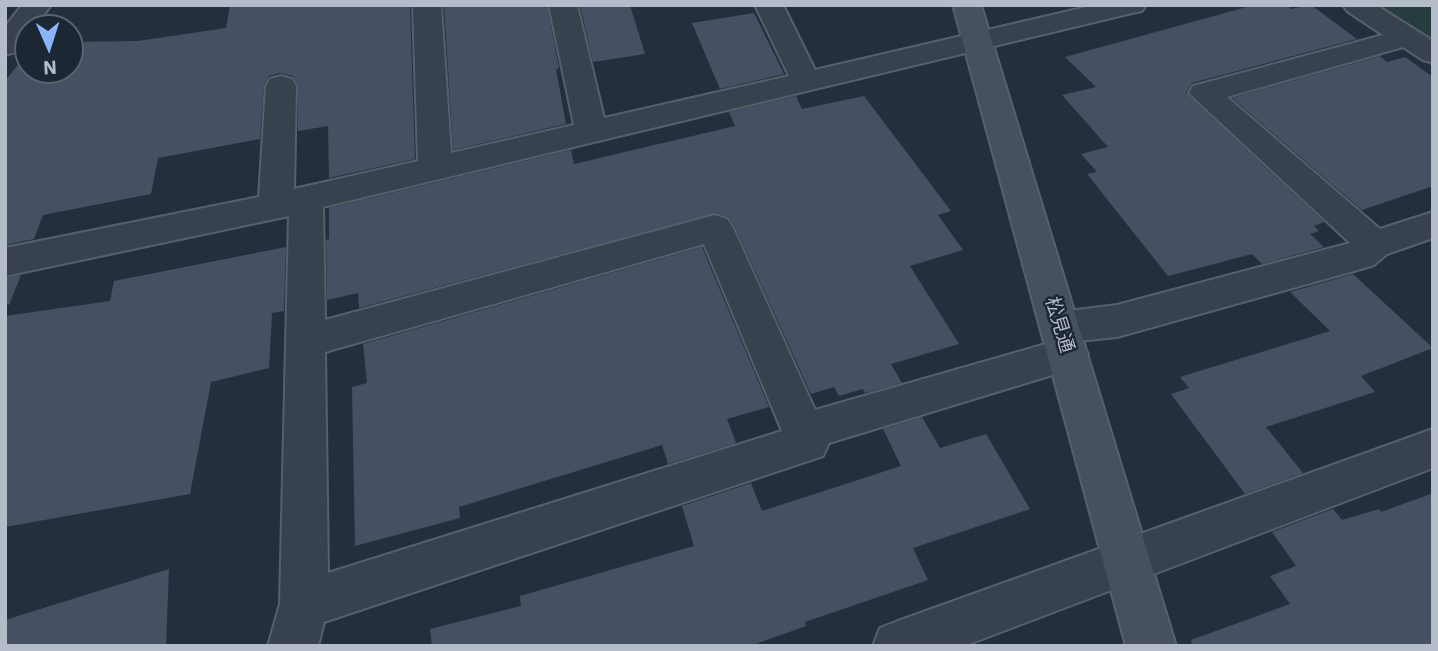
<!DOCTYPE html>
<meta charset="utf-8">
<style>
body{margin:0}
#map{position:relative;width:1438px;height:651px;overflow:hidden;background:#242f3e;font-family:"IBM Plex Sans",sans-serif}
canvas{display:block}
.frame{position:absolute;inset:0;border:7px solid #b4bcc9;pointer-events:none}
.north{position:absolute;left:14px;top:14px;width:70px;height:70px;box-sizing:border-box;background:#1d2633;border:2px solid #59626f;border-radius:50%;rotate:177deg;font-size:19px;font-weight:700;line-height:28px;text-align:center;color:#b4bcc9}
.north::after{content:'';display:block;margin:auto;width:24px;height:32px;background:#8ab4f8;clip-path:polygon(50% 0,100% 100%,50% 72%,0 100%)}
</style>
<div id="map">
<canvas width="1438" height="651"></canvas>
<div class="frame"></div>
<div class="north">N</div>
</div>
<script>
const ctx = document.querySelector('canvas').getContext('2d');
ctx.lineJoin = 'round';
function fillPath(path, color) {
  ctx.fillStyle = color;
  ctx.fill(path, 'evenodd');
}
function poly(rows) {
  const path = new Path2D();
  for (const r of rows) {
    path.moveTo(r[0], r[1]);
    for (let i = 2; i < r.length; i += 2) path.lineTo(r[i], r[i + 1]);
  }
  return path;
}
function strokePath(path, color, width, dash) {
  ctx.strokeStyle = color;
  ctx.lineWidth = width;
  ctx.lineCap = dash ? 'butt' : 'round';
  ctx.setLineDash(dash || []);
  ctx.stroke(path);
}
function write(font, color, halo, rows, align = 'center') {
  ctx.font = font + ' "IBM Plex Sans","Noto Sans JP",sans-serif';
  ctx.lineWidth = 5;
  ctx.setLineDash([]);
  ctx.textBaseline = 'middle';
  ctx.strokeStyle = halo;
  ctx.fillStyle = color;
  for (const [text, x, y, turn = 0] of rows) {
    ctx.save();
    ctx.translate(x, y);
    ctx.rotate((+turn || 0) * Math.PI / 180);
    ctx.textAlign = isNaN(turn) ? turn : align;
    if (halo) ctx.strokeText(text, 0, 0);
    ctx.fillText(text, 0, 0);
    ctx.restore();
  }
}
fillPath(poly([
 [1378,5,1433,5,1433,41,1398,18]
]), '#263c3f');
fillPath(poly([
 [230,5,410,5,415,159,329,178,328,126,298,131,298,85,293,76,280,73,269,76,264,85,260,139,158,158,151,194,43,215,34,239,5,245,5,81,28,52,28,70,70,70,70,42,138,41,226,28],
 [444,5,547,5,559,68,556,69,566,124,453,150],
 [580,5,630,5,645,54,593,62],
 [1254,5,1286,5,1291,9,1311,5,1357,39,1192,83,1186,93,1324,222,1314,226,1319,231,1310,234,1324,247,1262,264,1252,254,1168,276,1087,174,1097,172,1081,154,1108,147,1062,95,1096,87,1065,57],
 [754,13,784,74,720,89,692,23],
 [1380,56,1387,62,1405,57,1433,77,1433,186,1362,210,1232,98],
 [796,96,802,109,864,96,951,211,938,215,963,250,910,266,959,344,891,364,902,383,865,393,863,389,839,396,834,387,811,394,735,227,728,217,716,213,359,308,358,293,327,300,326,240,329,239,329,208,571,150,574,164,735,126,729,112],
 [286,247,284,311,272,313,269,368,211,382,190,494,5,527,5,316,110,301,114,281],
 [702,247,769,407,727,419,736,443,668,464,662,445,459,507,460,518,355,546,352,387,367,383,363,344],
 [1353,274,1433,348,1361,376,1375,392,1266,427,1303,473,1245,494,1171,394,1189,388,1180,377,1330,331,1290,292],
 [21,275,9,305,5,304,5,278],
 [922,417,940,448,986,434,1030,509,913,548,928,580,805,622,806,626,750,646,432,646,430,629,521,606,520,596,694,546,682,506,751,483,762,511,901,466,883,429],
 [1433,493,1433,646,1192,646,1191,640,1290,604,1270,576,1296,566,1272,532,1333,509,1342,520,1379,509,1381,512],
 [169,569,166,646,5,646,5,620]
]), '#455162');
const street = poly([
 [22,5,51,5,34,28,28,28,28,35,15,52,5,55,5,27,22,5],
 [413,5,441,5,451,153,574,125,549,5,577,5,604,118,789,76,755,5,783,5,815,70,1095,5,1146,5,1142,11,1132,13,323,207,325,320,715,215,727,219,733,228,815,410,1053,342,1046,339,1041,328,1046,317,1060,312,1117,305,1350,243,1189,93,1193,86,1383,35,1347,11,1343,5,1376,5,1433,41,1433,63,1423,60,1403,47,1227,97,1380,229,1433,212,1433,238,1387,254,1374,265,1361,269,1117,337,1079,341,1088,354,1082,366,829,443,823,456,808,461,324,622,318,646,268,646,280,604,289,216,5,276,5,248,259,197,266,86,270,79,281,76,292,79,296,86,294,189,418,161,413,5],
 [704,244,782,431,328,573,325,352,704,244],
 [1433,429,1433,468,964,646,873,646,880,628,898,621,1433,429]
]);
const secondary = poly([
 [953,5,981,5,1176,646,1126,646,953,5]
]);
strokePath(street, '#565f6c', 4);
strokePath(secondary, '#565f6c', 4);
fillPath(street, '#38414e');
fillPath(secondary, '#465061');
write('19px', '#b4bcc9', '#1d2633', [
 ["松見通",1059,325,73]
]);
</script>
